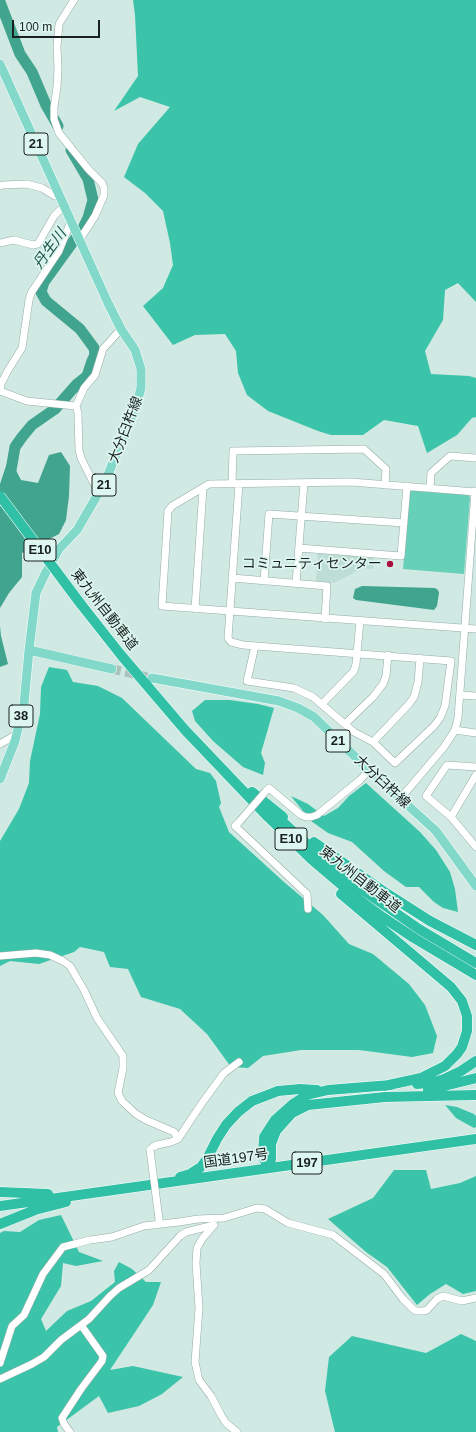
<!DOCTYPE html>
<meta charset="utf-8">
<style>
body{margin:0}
#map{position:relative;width:476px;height:1432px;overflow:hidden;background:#d0e9e2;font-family:Arial,sans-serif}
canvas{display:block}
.scale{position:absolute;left:12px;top:20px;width:88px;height:18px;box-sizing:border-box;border:2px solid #18211f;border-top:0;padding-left:5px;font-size:12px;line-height:14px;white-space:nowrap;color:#18211f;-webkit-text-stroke:3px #ddf6ef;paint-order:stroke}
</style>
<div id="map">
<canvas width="476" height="1432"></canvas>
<div class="scale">100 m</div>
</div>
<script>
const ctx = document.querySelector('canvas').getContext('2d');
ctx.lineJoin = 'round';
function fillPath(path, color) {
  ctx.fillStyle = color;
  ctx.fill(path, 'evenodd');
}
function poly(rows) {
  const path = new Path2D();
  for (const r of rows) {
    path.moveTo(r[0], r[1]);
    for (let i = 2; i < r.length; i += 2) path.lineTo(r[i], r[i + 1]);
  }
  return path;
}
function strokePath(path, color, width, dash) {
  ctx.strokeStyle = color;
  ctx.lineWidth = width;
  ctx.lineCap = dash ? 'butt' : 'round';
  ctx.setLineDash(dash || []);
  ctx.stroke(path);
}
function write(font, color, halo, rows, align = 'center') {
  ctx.font = font + ' Arial,"Noto Sans JP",sans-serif';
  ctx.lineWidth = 3.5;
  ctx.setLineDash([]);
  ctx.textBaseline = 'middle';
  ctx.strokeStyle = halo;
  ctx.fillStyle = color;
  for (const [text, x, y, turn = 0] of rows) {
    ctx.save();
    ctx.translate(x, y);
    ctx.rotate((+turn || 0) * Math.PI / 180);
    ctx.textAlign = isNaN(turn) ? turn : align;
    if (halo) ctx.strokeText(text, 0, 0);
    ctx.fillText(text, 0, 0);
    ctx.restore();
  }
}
fillPath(poly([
 [318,552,374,556,373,569,363,568,334,583,316,581]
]), '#beded5');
fillPath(poly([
 [411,490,468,495,470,497,464,574,403,569,410,492]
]), '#67d0b9');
fillPath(poly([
 [133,0,476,0,476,302,458,283,445,290,443,320,425,351,431,374,469,376,476,378,476,417,472,418,457,435,427,453,418,426,384,420,363,435,331,435,318,431,268,411,247,395,238,373,236,351,225,334,195,335,173,345,143,306,163,288,173,265,170,243,163,211,145,193,124,177,138,144,170,107,140,97,114,111,138,76,135,15],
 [49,667,67,670,73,682,98,686,122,698,196,769,210,773,216,781,221,803,219,807,229,832,284,882,323,915,349,944,373,954,409,984,425,1005,437,1036,433,1053,412,1057,359,1050,301,1050,263,1056,248,1068,231,1067,207,1034,180,1009,141,997,128,969,110,967,104,952,80,947,74,952,39,964,10,961,0,966,0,841,19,809,29,783,30,761,40,714,41,687],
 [205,700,230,700,258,704,274,708,261,753,265,763,263,775,243,767,213,741,195,721,192,711],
 [366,783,420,832,436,850,450,872,455,889,458,912,443,908,434,902,419,887,406,887,384,871,352,842,328,833,311,821,291,796,308,804,324,816,338,808,349,796],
 [445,1105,457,1107,474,1114,476,1116,476,1127,474,1128,456,1118],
 [394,1170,426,1170,431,1189,460,1183,476,1176,476,1291,463,1294,446,1284,430,1294,417,1305,387,1267,366,1252,328,1219,373,1198],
 [61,1215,79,1252,103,1261,76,1266,63,1263,61,1286,41,1319,46,1331,67,1311,91,1301,115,1282,114,1271,119,1262,132,1269,146,1282,161,1282,153,1305,110,1370,133,1366,183,1377,162,1394,139,1406,108,1413,99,1396,57,1427,58,1432,0,1432,0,1233,4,1231,20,1232,39,1220],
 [461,1334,476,1341,476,1432,335,1432,325,1391,329,1357,352,1336,426,1353]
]), '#3bc4aa');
fillPath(poly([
 [61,452,70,466,69,496,66,520,59,534,22,553,22,577,9,593,0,608,0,484,9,457,21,480,38,483,49,455],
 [362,586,435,588,438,590,439,593,437,606,434,610,356,600,353,598,355,589],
 [0,626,1,636,8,664,0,667]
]), '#40a48f');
strokePath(poly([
 [0,2,20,54,32,72,46,105,58,126],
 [10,476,15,447,22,437,32,425,55,409,77,384,87,376,92,361,95,355,94,348,80,329,46,301,41,292,44,282,83,228,88,218,93,200,88,179,71,150]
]), '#40a48f', 11);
strokePath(poly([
 [112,669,152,678]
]), '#abc1bb', 9, [9, 4.5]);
const minor = poly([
 [74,0,59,24,57,47,58,68,57,87,54,107,54,119,59,133,89,170,102,183,104,188,104,195,95,216,80,239],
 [0,186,3,185,27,184,42,188,55,196,59,195],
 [0,243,14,240,33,245,38,244,54,216,60,210,65,207],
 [0,391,1,384,7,372,22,348,29,300,31,293,59,251,71,221],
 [0,391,27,401,76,406],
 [232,484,233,451,364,449,386,469,385,485],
 [239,484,228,638,231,642,243,645,451,661,445,706,440,718,434,726,395,763,373,742,354,732,313,697,294,688,247,681,255,646],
 [430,488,431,473,450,456,476,458],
 [476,492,351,482,209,484,172,506,168,511,162,606,476,629],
 [99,494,81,458,79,450,78,413,76,406,84,388,95,375,103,349,121,329],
 [299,548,401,556,407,486],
 [232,578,327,586,325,619],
 [264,581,269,514,404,523],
 [296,583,304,483],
 [195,609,203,488],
 [460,695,476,696],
 [322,704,354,671,356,664,360,621],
 [345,724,373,697,383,684,386,676,388,655],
 [455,730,476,733],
 [373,742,409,704,414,697,418,682,420,658],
 [0,744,17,734],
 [476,767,447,765,426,796,451,817,476,847],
 [266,791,269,788,301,815,306,817,311,817,317,815,360,780,369,770],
 [400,799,444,747,455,730,458,718,475,491],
 [451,817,476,775],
 [239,822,235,826,307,894,308,909],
 [0,956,36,953,50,955,63,961,70,966,84,990,97,1018,123,1056,123,1068,118,1093,122,1101,136,1114,146,1120,174,1132,178,1139],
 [150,1150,153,1147,157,1145,171,1142,178,1139,202,1103,224,1073,239,1062],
 [214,1225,202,1239,197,1248,196,1263,199,1308,195,1362,199,1380,211,1396,221,1415,226,1423,237,1432],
 [0,1363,12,1326,24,1315,43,1274,63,1247,90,1240,112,1237,144,1226,179,1222,198,1219,224,1218,257,1208,265,1209,288,1223,333,1235,384,1274,403,1299,413,1309,416,1311,423,1311,427,1310,437,1299,443,1296,462,1301,476,1298],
 [0,1379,32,1364,44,1357,61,1340,89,1319,110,1296,119,1288,149,1270,180,1236,186,1232,214,1225],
 [70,1432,64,1424,62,1418,81,1389,102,1361,103,1356,81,1325]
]);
const major = poly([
 [0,64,108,303,121,329,135,350,141,369,141,388,136,406,105,482,77,530,59,549,45,574,36,593,29,650,112,669],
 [152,678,279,701,298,708,314,717,369,770,436,831,476,886],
 [0,779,15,741,24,704,29,650]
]);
const highway = poly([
 [80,603,121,655,185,730,268,817,311,859,358,899,384,918,414,938,476,975],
 [252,792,283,817],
 [276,816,317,853,364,891,419,929,476,963],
 [314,842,386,893,430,921,476,945],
 [341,894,451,987,462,1001,467,1016,467,1031,462,1047,457,1054,445,1066,421,1078,384,1086],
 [417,1084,435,1082,444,1079,461,1071,476,1061],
 [428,1090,476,1078],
 [269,1168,264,1159,263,1155,264,1137,275,1120,293,1104,307,1095,328,1090,391,1085],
 [269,1168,271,1159,271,1144,276,1131,292,1113,308,1105,385,1097,476,1095],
 [180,1177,190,1174,201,1167,208,1157,217,1139,226,1125,238,1112,252,1101,278,1091,300,1089,317,1090],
 [0,1192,48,1194],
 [0,1206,476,1139],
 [0,1224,35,1210,66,1202]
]);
strokePath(minor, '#95aca6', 8);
strokePath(major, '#fff', 10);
strokePath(highway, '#fff', 11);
strokePath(minor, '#fff', 7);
strokePath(major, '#82d9ca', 9);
strokePath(highway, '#2fc0a6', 10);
const minorBridge = poly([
 [239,822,266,791],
 [150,1150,159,1219]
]);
const highwayBridge = poly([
 [0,496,80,603]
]);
strokePath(minorBridge, '#95aca6', 8, []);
strokePath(highwayBridge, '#fff', 11, []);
strokePath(minorBridge, '#fff', 7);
strokePath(highwayBridge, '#2fc0a6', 10);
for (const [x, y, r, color] of [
 [390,564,4,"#a8113f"]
]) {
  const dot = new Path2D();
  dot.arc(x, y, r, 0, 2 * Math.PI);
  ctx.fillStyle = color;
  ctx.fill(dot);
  strokePath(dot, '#ddf6ef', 1.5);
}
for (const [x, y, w] of [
 [36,144,24],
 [104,485,24],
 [40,550,32],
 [21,716,24],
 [338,741,24],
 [291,839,32],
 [307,1163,30]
]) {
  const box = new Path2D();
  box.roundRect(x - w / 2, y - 11, w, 22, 3);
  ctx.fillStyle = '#ddf6ef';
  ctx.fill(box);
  strokePath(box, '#18211f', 1);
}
write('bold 13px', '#18211f', null, [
 ["21",36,144],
 ["21",104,485],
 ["E10",40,550],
 ["38",21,716],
 ["21",338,741],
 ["E10",291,839],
 ["197",307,1163]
]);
write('14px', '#18211f', '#ddf6ef', [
 ["大分臼杵線",126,430,-69],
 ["東九州自動車道",104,610,52],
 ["大分臼杵線",382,782,43],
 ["東九州自動車道",360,880,38],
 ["国道197号",236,1159,-8]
]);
write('14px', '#18211f', '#ddf6ef', [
 ["コミュニティセンター",382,564]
], 'right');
write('italic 15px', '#1d5448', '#ddf6ef', [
 ["丹生川",50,249,-54]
]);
</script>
